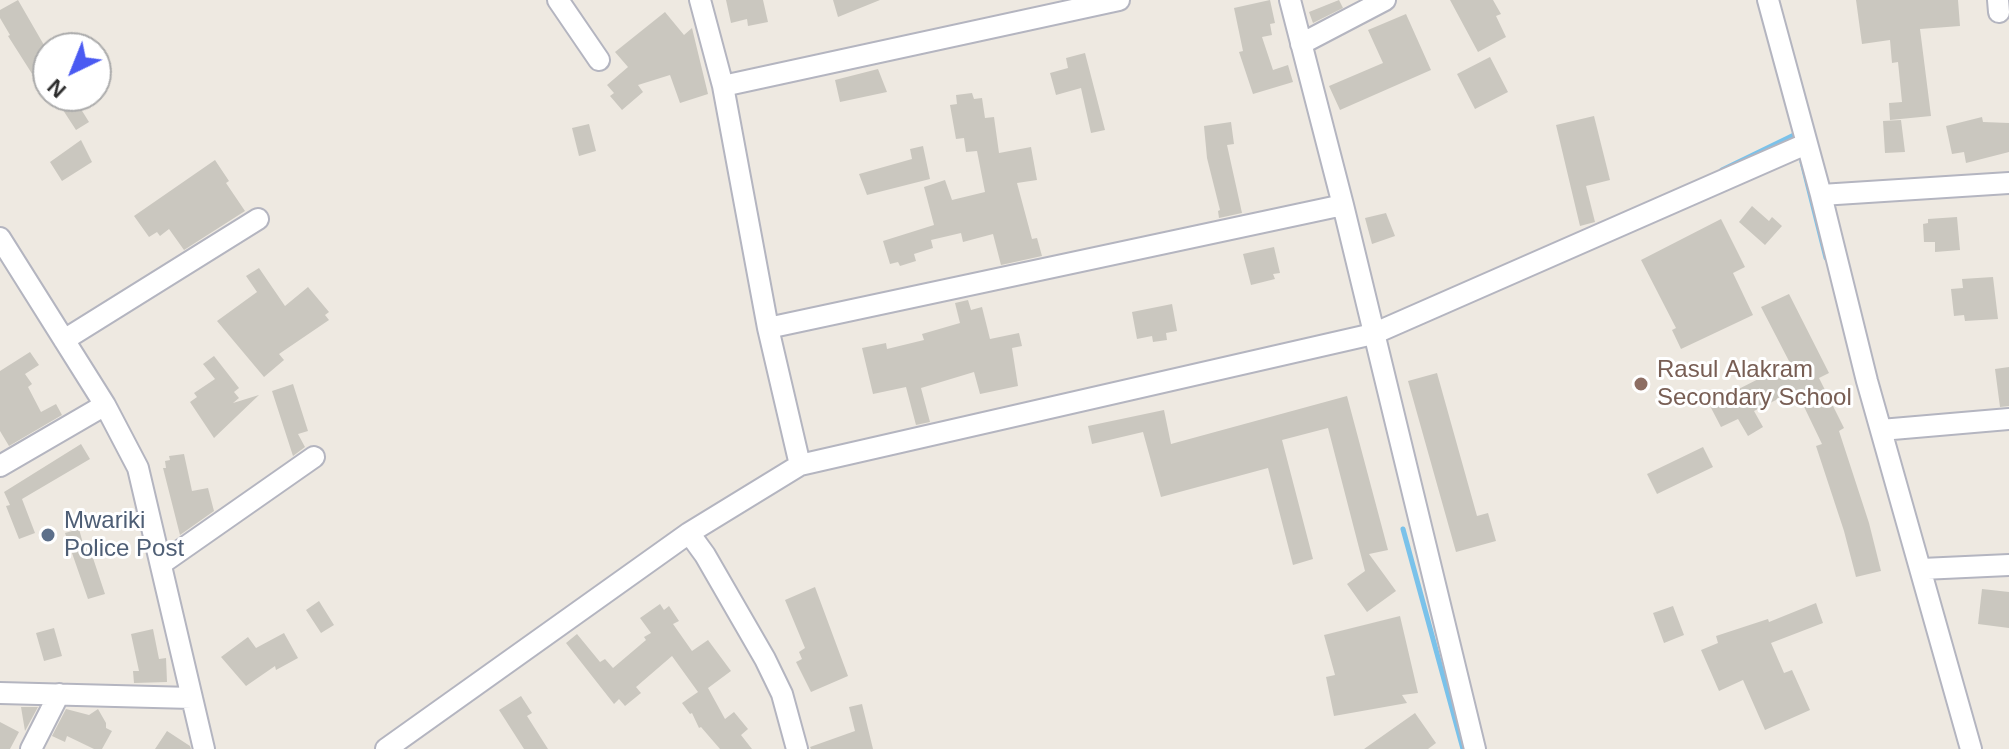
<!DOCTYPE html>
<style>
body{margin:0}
#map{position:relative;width:2009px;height:749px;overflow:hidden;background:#eee9e1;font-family:Helvetica,sans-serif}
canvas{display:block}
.north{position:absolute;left:32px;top:32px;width:80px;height:80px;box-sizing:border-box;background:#fff;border:2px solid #ababab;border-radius:50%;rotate:223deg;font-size:22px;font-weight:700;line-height:32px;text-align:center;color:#2d2d2d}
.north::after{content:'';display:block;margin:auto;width:28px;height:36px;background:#4a5af2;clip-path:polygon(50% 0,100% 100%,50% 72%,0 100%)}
</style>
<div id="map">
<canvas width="2009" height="749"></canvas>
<div class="north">N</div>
</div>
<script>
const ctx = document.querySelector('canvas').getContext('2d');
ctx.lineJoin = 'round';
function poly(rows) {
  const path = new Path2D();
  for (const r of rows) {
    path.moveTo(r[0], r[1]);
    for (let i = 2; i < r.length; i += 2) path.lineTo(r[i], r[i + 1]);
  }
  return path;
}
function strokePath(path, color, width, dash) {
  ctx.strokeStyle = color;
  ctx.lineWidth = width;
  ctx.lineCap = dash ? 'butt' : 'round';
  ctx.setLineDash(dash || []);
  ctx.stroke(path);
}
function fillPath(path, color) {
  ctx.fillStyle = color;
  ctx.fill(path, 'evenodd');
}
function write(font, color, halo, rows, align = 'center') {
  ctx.font = font + ' Helvetica,sans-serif';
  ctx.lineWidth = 6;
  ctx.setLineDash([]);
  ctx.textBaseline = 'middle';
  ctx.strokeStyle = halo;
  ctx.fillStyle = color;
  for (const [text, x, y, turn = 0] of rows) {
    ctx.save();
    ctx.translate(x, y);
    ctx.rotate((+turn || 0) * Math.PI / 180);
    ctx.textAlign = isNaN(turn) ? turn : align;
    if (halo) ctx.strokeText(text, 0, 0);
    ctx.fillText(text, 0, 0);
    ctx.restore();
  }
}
strokePath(poly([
 [1802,162,1826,258],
 [1722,170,1794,135],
 [1403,529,1463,749]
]), '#7ac2ea', 5);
fillPath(poly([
 [18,0,48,52,48,73,36,80,8,36,10,35,0,18,0,10],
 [726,0,763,0,768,22,748,26,747,19,731,23],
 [833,0,880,0,838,17],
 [1270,0,1275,23,1270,24,1272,35,1262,37,1273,70,1288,65,1293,82,1253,94,1239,52,1243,51,1234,8],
 [1339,0,1343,8,1313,23,1309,12],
 [1450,0,1493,0,1501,14,1496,16,1506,37,1478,52],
 [1856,0,1958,0,1960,26,1920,29,1931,116,1890,120,1889,103,1902,102,1898,62,1892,63,1890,40,1862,44],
 [665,12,684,35,692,28,708,94,680,103,670,75,638,85,643,92,622,110,610,96,614,93,607,85,628,67,615,52],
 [1406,14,1431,70,1340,110,1329,86,1383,63,1368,30],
 [1085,53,1105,130,1091,133,1081,88,1056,95,1050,73,1068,68,1066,58],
 [1490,57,1508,92,1475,109,1457,74],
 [878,69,887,92,840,102,835,80],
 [972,93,974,99,982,98,985,118,994,117,999,153,1031,147,1037,180,1017,183,1032,239,1037,238,1042,256,1001,265,993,234,963,242,961,233,931,240,933,248,914,254,916,261,900,266,898,262,890,264,883,241,934,225,924,187,945,180,952,200,985,192,977,151,966,152,964,138,956,139,950,105,957,104,956,95],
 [74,98,89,122,76,130,61,107],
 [1594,116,1610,180,1586,186,1595,222,1580,226,1556,125],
 [1982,117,1983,122,2009,123,2009,152,1966,163,1964,152,1952,154,1946,126],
 [1901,120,1905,152,1885,153,1883,121],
 [1231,122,1234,144,1227,145,1242,213,1219,218,1218,211,1220,210,1207,158,1204,126],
 [589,124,596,151,579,156,572,128],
 [81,140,92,162,62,181,50,162],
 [923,146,930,179,867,195,859,174,912,159,910,149],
 [215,160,229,181,226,183,245,211,184,250,169,229,160,236,157,232,149,237,134,216],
 [1752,206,1769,221,1772,217,1782,226,1765,245,1739,222],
 [1386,213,1395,236,1372,244,1365,218],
 [1957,217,1960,250,1935,252,1935,242,1924,242,1923,224,1928,223,1928,219],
 [1721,219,1745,267,1733,273,1753,315,1681,349,1672,330,1676,328,1641,260],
 [1274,247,1280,273,1273,274,1275,279,1251,285,1243,254],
 [259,268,285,306,308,287,329,312,325,315,329,320,279,354,284,360,264,377,217,321,257,292,246,276],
 [1993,277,1998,319,1965,321,1964,315,1954,316,1951,289,1963,288,1962,279],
 [1789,294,1829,373,1819,378,1844,428,1839,431,1869,523,1881,571,1856,577,1844,531,1816,446,1822,444,1796,390,1754,411,1763,427,1748,436,1738,419,1721,427,1709,404,1790,363,1761,307],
 [968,300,971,310,982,307,990,339,1019,333,1022,346,1012,348,1018,386,980,394,974,372,921,388,930,422,916,425,906,387,873,394,862,348,886,343,887,349,924,340,922,334,960,323,955,303],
 [1172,304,1177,331,1166,333,1167,340,1153,342,1152,336,1137,339,1132,312],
 [30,352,39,365,25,374,32,384,28,387,41,412,56,404,62,415,9,446,0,431,0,371],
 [214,356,239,388,234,392,239,398,233,403,259,395,214,438,190,402,197,397,194,393,215,379,203,364],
 [2009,367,2009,406,2000,407,1995,369],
 [1437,373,1477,516,1488,513,1496,541,1456,552,1408,381],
 [293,384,308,431,298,434,305,447,293,456,272,391],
 [1347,396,1388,550,1369,554,1396,591,1367,612,1347,584,1365,571,1328,428,1282,440,1313,559,1293,565,1268,468,1161,497,1143,432,1092,444,1088,426,1164,410,1171,444],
 [81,444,90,459,22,499,35,533,19,539,6,506,10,505,4,492],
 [1703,447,1713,467,1657,494,1647,474],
 [184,454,192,491,208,488,214,511,180,535,163,468,166,468,165,461,170,460,169,456],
 [79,529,84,547,89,546,105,594,88,599,65,533],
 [815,587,848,676,811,692,796,662,802,659,799,652,805,648,785,600],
 [1982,589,2009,592,2009,628,1978,624],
 [319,601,334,625,321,633,306,610],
 [1816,603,1823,623,1771,643,1784,673,1792,670,1810,710,1765,730,1743,680,1719,691,1701,650,1718,643,1716,636,1768,619,1769,622],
 [660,604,664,610,669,606,679,621,673,624,692,651,708,640,731,671,708,688,725,719,734,712,748,729,741,735,752,749,720,749,701,727,699,728,692,713,690,714,682,703,698,692,672,656,636,687,641,693,625,706,619,699,614,704,566,643,577,634,600,662,605,659,613,668,646,640,644,637,651,633,640,618],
 [1673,606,1684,635,1664,643,1653,613],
 [1400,616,1418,693,1402,695,1407,703,1334,716,1326,677,1335,675,1324,635],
 [54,628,62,656,44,661,36,633],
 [153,629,159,659,166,658,167,682,134,683,133,671,139,671,131,634],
 [284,633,298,658,276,670,275,666,246,686,221,657,248,637,256,648],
 [521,696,532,713,527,716,548,749,524,749,499,710],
 [862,704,873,749,811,749,810,747,855,731,849,707],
 [21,707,38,707,25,731],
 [66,709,89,715,98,709,106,723,106,728,112,731,102,749,94,749,67,736,65,742,52,736],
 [1415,713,1436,743,1428,749,1364,749],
 [0,722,19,732,10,749,0,749],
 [167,731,190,746,191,749,155,749]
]), '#cac7bf');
const minor = poly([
 [558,0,599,60],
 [700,0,723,86,768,328,800,465],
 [1290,0,1343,205,1475,749],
 [1768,0,1821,195,1867,381,1971,749],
 [1998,0,1999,12],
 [1301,44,1385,0],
 [723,86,1119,0],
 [1821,195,2009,183],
 [0,238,105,405,138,468,204,749],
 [768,328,1343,205],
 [64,340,258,219],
 [1881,430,2009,419],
 [0,466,105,405],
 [689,533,705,555,765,659,782,694,797,749],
 [161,564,314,457],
 [1922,569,2009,565],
 [0,693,192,698],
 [31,749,59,694],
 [386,749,689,533,800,465,1373,334,1806,144]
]);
strokePath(minor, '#b4b5c0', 24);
strokePath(minor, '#fff', 20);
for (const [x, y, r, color] of [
 [1641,384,8,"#8d6e63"],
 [48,535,8,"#5c6f8a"]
]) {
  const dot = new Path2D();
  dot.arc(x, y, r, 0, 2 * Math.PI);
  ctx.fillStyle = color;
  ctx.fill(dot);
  strokePath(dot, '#fff', 3);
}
write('24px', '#785e54', '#fff', [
 ["Rasul Alakram",1657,370],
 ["Secondary School",1657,398]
], 'left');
write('24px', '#4e5e75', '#fff', [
 ["Mwariki",64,521],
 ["Police Post",64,549]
], 'left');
</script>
